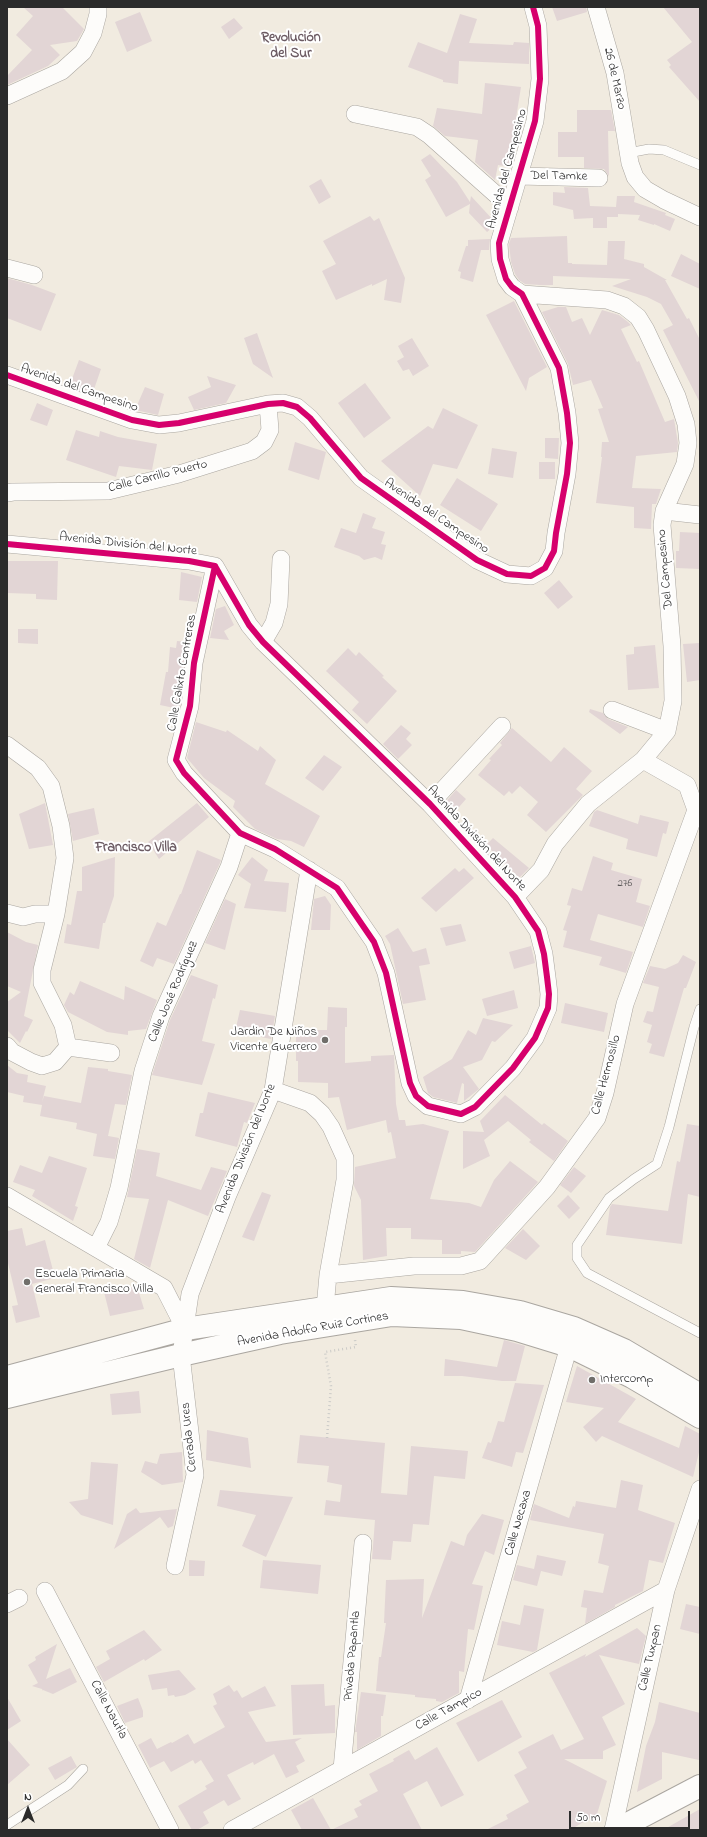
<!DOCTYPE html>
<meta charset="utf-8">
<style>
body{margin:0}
#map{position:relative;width:707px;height:1837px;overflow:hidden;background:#f1ebe0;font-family:"Indie Flower",sans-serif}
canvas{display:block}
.frame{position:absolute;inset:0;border:8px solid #2b2b2b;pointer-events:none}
.north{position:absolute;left:8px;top:1789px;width:40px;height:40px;-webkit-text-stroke:3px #fff;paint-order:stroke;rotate:0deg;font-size:11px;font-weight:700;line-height:16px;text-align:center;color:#2b2b2b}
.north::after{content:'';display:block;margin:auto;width:14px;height:18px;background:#2b2b2b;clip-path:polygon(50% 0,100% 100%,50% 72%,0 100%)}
.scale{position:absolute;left:569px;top:1811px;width:121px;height:18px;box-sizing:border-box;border:2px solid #2b2b2b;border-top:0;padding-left:5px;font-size:12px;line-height:14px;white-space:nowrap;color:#2b2b2b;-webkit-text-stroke:3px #fff;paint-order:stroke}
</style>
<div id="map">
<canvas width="707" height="1837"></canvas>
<div class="frame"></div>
<div class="north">N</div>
<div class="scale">50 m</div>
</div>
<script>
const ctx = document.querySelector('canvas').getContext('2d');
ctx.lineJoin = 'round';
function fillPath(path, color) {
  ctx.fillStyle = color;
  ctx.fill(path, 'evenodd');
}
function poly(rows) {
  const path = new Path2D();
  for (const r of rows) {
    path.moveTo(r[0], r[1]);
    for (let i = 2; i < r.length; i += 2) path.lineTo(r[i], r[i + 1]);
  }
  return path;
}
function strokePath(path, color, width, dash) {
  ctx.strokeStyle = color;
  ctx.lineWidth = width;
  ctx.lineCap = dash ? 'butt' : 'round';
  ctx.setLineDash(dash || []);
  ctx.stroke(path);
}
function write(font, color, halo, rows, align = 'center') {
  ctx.font = font + ' "Indie Flower",sans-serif';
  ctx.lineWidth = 4;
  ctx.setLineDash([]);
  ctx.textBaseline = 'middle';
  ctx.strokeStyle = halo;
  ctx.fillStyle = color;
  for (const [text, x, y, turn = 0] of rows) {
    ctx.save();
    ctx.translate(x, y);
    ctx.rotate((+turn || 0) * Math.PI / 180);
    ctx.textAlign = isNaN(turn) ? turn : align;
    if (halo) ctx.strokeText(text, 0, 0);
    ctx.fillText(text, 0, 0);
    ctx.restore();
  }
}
fillPath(poly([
 [23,7,62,7,84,29,77,41,50,45,60,55,48,66,7,85,7,76,32,50,16,35,33,16],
 [552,7,586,7,587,12,557,21],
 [663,7,700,7,700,102,669,67,671,65,667,60,692,42],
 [140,12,152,41,127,52,115,22],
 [460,14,477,19,469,43,513,45,514,42,529,43,529,64,459,61,458,84,443,82,443,80,408,67,418,42,447,53],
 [234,18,243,28,229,39,221,27],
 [485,83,521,87,513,137,513,152,515,152,511,167,498,165,495,180,475,162,478,140,445,136,433,126,437,108,482,114],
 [577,110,611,110,615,131,608,131,609,176,604,169,584,168,584,157,558,157,558,132,577,132],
 [430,154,457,182,470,202,471,196,495,222,494,226,487,232,469,213,470,204,446,217,425,180,431,176,421,160],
 [321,179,331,197,319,204,309,186],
 [564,187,588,188,590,206,616,207,617,196,635,196,634,202,666,213,665,215,675,219,670,231,654,224,654,225,638,220,640,215,618,214,618,217,607,217,607,228,593,228,593,218,574,219,573,210,553,205,553,192,565,193],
 [370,216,374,221,379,218,405,278,401,303,384,300,387,279,372,286,372,284,336,300,322,271,336,264,323,241],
 [567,236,568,263,572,263,572,264,607,265,608,241,625,241,624,259,644,264,644,267,667,280,665,280,687,319,689,318,700,340,700,403,663,330,673,325,661,304,647,297,612,286,631,279,553,276,553,285,540,285,525,284,519,280,515,274,511,262,509,244,511,238],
 [490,239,489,250,481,250,473,282,460,278,461,272,458,271,466,246,468,246,468,240],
 [681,254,700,264,700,289,671,276],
 [7,278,32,285,56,294,41,331,7,318],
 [514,301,547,367,529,378,526,391,486,315],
 [558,307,566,307,572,322,582,318,590,335,602,310,619,315,628,322,631,325,621,329,637,362,639,361,665,422,674,419,678,443,677,452,636,456,632,488,661,489,656,504,652,504,651,529,634,528,634,507,596,503,602,457,601,457,602,442,609,442,598,409,603,408,591,380,573,385,568,364,542,312],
 [257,333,273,378,253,364,244,338],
 [412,338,429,366,413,376,409,369,403,371,397,361,404,357,398,346],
 [79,360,101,369,92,395,69,387],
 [207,376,236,385,226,403,194,410,188,397,211,387],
 [365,383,391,418,364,438,338,403],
 [145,387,164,394,158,415,135,410],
 [37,403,53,410,47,426,30,420],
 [443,408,478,425,457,469,433,464,420,496,381,461,428,426,433,429],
 [76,430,99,437,100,431,118,437,157,444,152,470,119,466,116,477,66,460],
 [545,438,559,438,558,459,545,458],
 [295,442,326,452,319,480,288,470],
 [492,448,517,452,513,478,488,474],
 [539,462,555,462,555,479,539,479],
 [457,478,498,504,481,531,440,505],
 [363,513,376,518,372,528,385,532,381,544,386,545,382,560,375,557,364,560,359,556,334,547,341,528,356,533],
 [680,532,700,533,700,569,676,568,676,551,679,551],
 [7,561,58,561,57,600,36,599,36,594,7,593],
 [181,572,202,577,197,602,179,600],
 [559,580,573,597,558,609,544,593],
 [225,606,234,625,224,631,229,640,210,638,216,609],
 [18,629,38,629,38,644,18,643],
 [177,641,188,642,184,662,179,709,160,705,166,672,168,672,170,647,176,648],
 [700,643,700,680,687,682,683,644],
 [655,645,659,688,628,690,626,655,634,654,634,647],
 [348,648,356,656,359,652,384,676,382,677,397,691,367,724,352,710,359,702,326,671],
 [590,709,603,713,608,719,628,727,620,734,589,712],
 [196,722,226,732,227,730,258,751,260,746,276,760,265,784,320,816,304,847,291,841,277,839,255,829,233,807,235,801,204,778,187,758],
 [401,725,411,733,406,739,412,745,398,759,383,744],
 [512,728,551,762,564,747,592,771,576,789,583,795,546,832,527,815,538,802,520,786,512,794,509,791,504,796,478,775,491,760,489,759,502,745,500,743],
 [324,755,342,767,323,791,305,778],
 [456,790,466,799,453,814,444,804],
 [45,803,53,845,29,849,19,814],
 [197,803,209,817,159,859,148,842],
 [94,808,99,834,73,841,68,814],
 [597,810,638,824,640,815,669,822,666,834,663,833,657,857,626,849,628,839,589,826,594,812],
 [493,838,529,868,519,878,486,845],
 [197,850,221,860,220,863,174,964,157,958,153,967,140,961,157,922,166,926,180,894,181,894],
 [593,856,613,863,611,870,642,879,636,902,650,906,643,927,598,914,590,940,633,952,626,973,599,965,602,957,563,947,567,931,563,930,571,906,567,905,572,888,582,891],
 [115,857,114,896,105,923,103,923,99,949,64,943,67,924,71,925,77,891,82,891,82,867],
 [252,857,268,870,264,881,289,883,286,912,244,908,251,884,238,875],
 [455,868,459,872,464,868,474,878,436,912,421,898],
 [325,896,331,905,330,930,311,930,314,899],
 [225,899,236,904,225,950,205,943],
 [461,924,466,941,446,946,440,928],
 [398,928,413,952,426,948,430,964,419,966,426,1000,403,1004,390,944,385,936],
 [7,932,26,942,38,945,24,1016,33,1020,27,1032,26,1031,20,1043,7,1030,7,1002,21,992,7,986],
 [531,946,535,963,514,969,509,952],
 [683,955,696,962,686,988,684,988,664,1057,649,1053,652,1044,647,1042,652,1025,643,1022,647,1011,653,1012,659,987,643,983,650,966,665,969,678,963],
 [191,975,218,985,215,999,213,998,202,1041,215,1044,202,1085,152,1075,170,1020],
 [80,981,124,1000,125,986,157,1000,146,1029,128,1031,128,1035,107,1032,68,1012,64,1005,70,992,74,995],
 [514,990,518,1008,487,1016,482,999],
 [565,1003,608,1013,604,1032,561,1023],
 [328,1007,347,1008,347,1027,345,1027,345,1063,371,1061,371,1056,394,1055,396,1104,399,1120,405,1120,406,1126,423,1124,449,1131,430,1199,469,1203,481,1207,494,1180,510,1161,538,1182,475,1252,461,1251,461,1254,442,1254,442,1240,411,1239,411,1228,386,1228,387,1256,363,1260,361,1200,354,1186,355,1167,396,1158,391,1132,388,1133,386,1120,347,1130,339,1097,328,1098,328,1083,298,1082,298,1061,296,1061,296,1030,327,1030],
 [240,1010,275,1016,271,1039,235,1032],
 [483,1018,513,1025,495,1042,492,1041,482,1060,463,1067,479,1089,464,1101,464,1084,462,1083,457,1103,433,1097,428,1093,423,1077,452,1059,468,1030,476,1035],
 [7,1065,17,1073,28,1075,27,1082,46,1086,42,1102,44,1096,81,1103,88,1067,108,1069,108,1071,132,1075,126,1105,115,1104,108,1136,103,1135,119,1138,115,1159,93,1156,97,1134,76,1129,77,1123,40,1116,42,1105,23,1102,24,1096,7,1092],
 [208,1092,255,1103,247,1123,244,1122,237,1147,195,1136,200,1113,203,1113],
 [505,1095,542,1125,544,1123,568,1141,554,1161,529,1142,531,1140,508,1121,484,1140,490,1156,463,1169,463,1131,484,1132,480,1121],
 [687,1124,700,1126,700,1197,688,1194,682,1244,606,1235,610,1207,612,1204,668,1211,677,1161,680,1162],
 [137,1149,160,1153,156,1176,201,1190,211,1167,227,1171,208,1216,168,1200,150,1268,134,1259,149,1199,127,1197],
 [49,1156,87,1168,75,1206,78,1207,73,1221,32,1196,35,1190,13,1182,20,1165,42,1173],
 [574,1167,586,1176,571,1193,560,1185],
 [262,1192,271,1195,254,1241,242,1237],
 [568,1195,580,1208,569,1219,557,1206],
 [22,1228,26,1246,45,1240,55,1278,32,1284,40,1317,16,1323,12,1306,18,1305,7,1259,7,1231],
 [523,1229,540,1246,526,1260,505,1248],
 [137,1286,144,1309,110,1316,104,1292],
 [504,1340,525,1346,516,1381,502,1381,462,1376,444,1376,445,1359,497,1367],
 [577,1366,636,1399,618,1422,679,1448,685,1426,700,1434,700,1448,693,1477,602,1436,596,1442,583,1427,604,1408,566,1402],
 [515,1383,544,1385,523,1453,516,1452,512,1467,482,1458,488,1442,491,1443,498,1421,504,1422],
 [139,1391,141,1413,112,1415,110,1394],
 [207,1430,248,1438,251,1468,206,1460],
 [300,1435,385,1443,381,1493,407,1495,411,1446,468,1451,465,1479,434,1476,429,1525,413,1524,411,1542,393,1541,391,1560,372,1559,375,1520,324,1515,326,1500,340,1502,342,1485,327,1482,329,1466,297,1463],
 [182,1452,183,1482,162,1485,141,1472,145,1461,157,1464,160,1454],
 [91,1462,118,1464,113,1525,81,1515,69,1502,88,1499],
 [621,1480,643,1485,638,1510,675,1523,663,1563,649,1560,643,1591,615,1605,615,1607,585,1624,587,1608,581,1607,584,1590,603,1593,609,1566,598,1563,604,1534,530,1520,534,1504,569,1518,573,1506,575,1507,576,1501,616,1508],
 [220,1490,293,1497,266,1557,242,1546,256,1515,217,1506],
 [136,1508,140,1513,177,1509,173,1526,168,1528,160,1517,114,1549,127,1514],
 [482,1514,504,1520,494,1555,485,1551,472,1584,483,1586,474,1630,468,1629,464,1672,459,1671,459,1693,442,1702,436,1701,436,1699,415,1697,415,1695,376,1691,379,1657,381,1657,386,1623,384,1623,386,1580,424,1579,422,1618,451,1541,464,1546,467,1535],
 [537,1555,566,1561,562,1576,541,1571,537,1586,513,1580,517,1565,534,1569],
 [189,1560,205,1561,204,1576,189,1576],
 [263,1560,321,1565,318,1594,260,1588],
 [686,1604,700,1607,700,1634,680,1629],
 [524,1605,544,1609,537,1650,533,1652,497,1645,502,1621,520,1625],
 [637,1628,646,1636,639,1664,599,1655,625,1704,602,1717,616,1745,603,1751,603,1759,564,1759,607,1781,597,1814,570,1830,486,1830,508,1819,506,1815,529,1802,514,1775,527,1768,518,1752,553,1734,561,1750,584,1739,549,1673,586,1654,585,1657],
 [144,1630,162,1650,145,1661,144,1659,104,1682,96,1667,110,1659,106,1651],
 [57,1644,46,1679,70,1668,77,1682,53,1694,43,1690,43,1691,42,1689,32,1686,38,1683,28,1665,36,1660,35,1657],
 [179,1670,196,1689,185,1695,175,1697,174,1695,168,1696,167,1688,152,1690,148,1675],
 [324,1684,325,1706,335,1705,335,1733,293,1735,291,1685],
 [229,1685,234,1692,237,1690,242,1698,265,1686,276,1706,248,1712,266,1742,302,1738,295,1742,305,1761,296,1766,299,1772,286,1778,274,1754,254,1765,253,1762,227,1775,241,1799,228,1806,224,1800,203,1812,209,1823,197,1830,192,1830,178,1806,207,1789,205,1786,214,1781,201,1760,195,1764,193,1760,171,1772,164,1761,150,1768,138,1745,151,1738,157,1749,171,1742,172,1743,188,1734,194,1744,225,1727,213,1706,217,1704,213,1694],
 [361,1692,386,1695,383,1716,381,1716,381,1736,357,1750,357,1732,355,1732],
 [7,1697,21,1721,7,1730],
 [138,1698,143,1711,143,1717,125,1723,117,1706],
 [502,1700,522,1737,478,1762,456,1723],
 [659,1702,700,1713,699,1760,662,1752,662,1779,637,1792,646,1746,655,1722],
 [7,1739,30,1765,7,1785],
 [437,1747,464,1795,441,1807,427,1781,403,1794,422,1830,331,1830,358,1817,354,1809,362,1805,359,1801,378,1791,369,1774,394,1761,393,1759,409,1750,415,1760],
 [71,1756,77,1767,55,1780,48,1768],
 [313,1798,331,1830,302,1830,291,1810],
 [700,1809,700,1830,663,1830]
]), '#e2d5d5');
const lane = poly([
 [628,153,649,149,664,150,700,165],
 [700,1009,694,1027,669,1127,657,1164,634,1179,609,1198,577,1245,577,1258,587,1273,700,1333],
 [7,1825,68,1785,83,1769]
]);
const street = poly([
 [596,7,615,73,630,163,635,177,645,189,664,200,700,217],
 [7,96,62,71,83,52,93,33,98,14,98,7],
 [355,114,417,127,429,135,510,207],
 [519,176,599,178],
 [7,268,34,275],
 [7,375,132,420,159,425,179,423,268,404,283,403,297,407,310,418,361,478,477,560,507,574,531,576,545,568,554,551,556,533,567,474,570,443,567,413,559,368,522,294,512,287,506,279,500,259,499,243,535,121,540,79,538,26,533,7],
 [7,493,13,492,108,491,179,474,252,451,264,442,270,430,268,404],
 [664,511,700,515],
 [7,544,189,561,215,566,249,625,263,642,430,804,515,897,538,931,544,954,547,977,549,994,548,1008,535,1038,513,1068,475,1107,461,1114,428,1106,416,1096,410,1083,386,973,374,942,337,888,275,849,240,833,184,773,176,760,190,706,194,663,215,566],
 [263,642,274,623,279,604,281,559],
 [612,710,667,731],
 [7,745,38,768,51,786,61,826,65,858,56,914,42,970,42,983,63,1025,68,1047],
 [430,804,502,726],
 [515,897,541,870,555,844,588,804,643,760,667,731,673,701,672,646,662,525,664,511,685,464,688,443,686,424,677,396,646,330,638,317,624,306,607,300,522,294],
 [7,913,23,917,35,914,56,914],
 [7,1046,12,1052,31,1062,42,1066,55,1062,68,1047],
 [68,1047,111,1053],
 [273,1090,310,1103,322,1114,331,1127,345,1158,345,1180,328,1275,325,1308],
 [7,1196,164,1288,185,1329],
 [96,1248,109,1222,119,1188,143,1071,161,1016,229,867,240,833],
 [328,1275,414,1266,461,1266,480,1261,547,1187,597,1118,605,1093,625,1004,696,810,687,785,643,760],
 [175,1566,195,1475,181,1355,190,1294,227,1197,273,1090,309,870],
 [45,1591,170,1830],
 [7,1604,19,1598],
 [468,1700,569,1346],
 [342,1769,363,1543],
 [232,1830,666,1590],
 [613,1830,666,1590,700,1489]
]);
const secondary = poly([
 [616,1830,700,1786]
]);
const primary = poly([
 [7,1377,185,1329,391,1298,463,1302,520,1312,574,1328,624,1350,700,1395],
 [7,1397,181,1355,280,1333,392,1315,461,1318,517,1330,569,1346,632,1377,700,1417]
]);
strokePath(lane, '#aaa6a0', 10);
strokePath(street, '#aaa6a0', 18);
strokePath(secondary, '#aaa6a0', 24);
strokePath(primary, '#aaa6a0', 24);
strokePath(poly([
 [327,1438,331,1386,325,1352,356,1347,355,1340]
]), '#cccbc8', 2.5, [1, 3]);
strokePath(lane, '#fdfcfa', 9);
strokePath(street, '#fdfcfa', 17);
strokePath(secondary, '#fdfcfa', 22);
strokePath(primary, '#fdfcfa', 22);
strokePath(poly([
 [7,375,132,420,159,425,179,423,268,404,283,403,297,407,310,418,361,478,477,560,507,574,531,576,545,568,554,551,556,533,567,474,570,443,567,413,559,368,522,294,512,287,506,279,500,259,499,243,535,121,540,79,538,26,533,7],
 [7,544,189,561,215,566,249,625,263,642,430,804,515,897,538,931,544,954,547,977,549,994,548,1008,535,1038,513,1068,475,1107,461,1114,428,1106,416,1096,410,1083,386,973,374,942,337,888,275,849,240,833,184,773,176,760,190,706,194,663,215,566]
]), '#d6006c', 6);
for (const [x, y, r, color] of [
 [325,1040,4,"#706e6a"],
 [27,1282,4,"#706e6a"],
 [592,1380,4,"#706e6a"]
]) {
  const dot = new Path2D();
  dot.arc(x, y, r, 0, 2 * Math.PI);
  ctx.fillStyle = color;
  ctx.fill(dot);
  strokePath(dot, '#fff', 1.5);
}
write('11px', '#595656', null, [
 ["276",625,884]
]);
write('13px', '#2b2b2b', '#fff', [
 ["26 de Marzo",614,79,77],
 ["Avenida del Campesino",508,169,-75],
 ["Del Tamke",559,177,1],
 ["Avenida del Campesino",79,389,19],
 ["Calle Carrillo Puerto",158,477,-14],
 ["Avenida del Campesino",436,517,34],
 ["Avenida División del Norte",128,545,6],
 ["Del Campesino",666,569,-95],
 ["Calle Calixto Contreras",183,673,-80],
 ["Avenida División del Norte",476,839,47],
 ["Calle José Rodríguez",174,992,-67],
 ["Calle Hermosillo",607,1075,-75],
 ["Avenida División del Norte",247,1149,-68],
 ["Avenida Adolfo Ruiz Cortines",313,1330,-10],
 ["Cerrada Ures",190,1437,-96],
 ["Calle Necaxa",519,1523,-74],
 ["Privada Papantla",353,1656,-85],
 ["Calle Tuxpan",651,1658,-77],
 ["Calle Nautla",108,1710,62],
 ["Calle Tampico",449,1710,-29]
]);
write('13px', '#2b2b2b', '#fff', [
 ["Jardin De Niños",317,1033,"right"],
 ["Vicente Guerrero",317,1048,"right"],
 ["Escuela Primaria",35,1275],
 ["General Francisco Villa",35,1290],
 ["Intercomp",600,1380]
], 'left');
write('bold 14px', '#6c5b63', '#fff', [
 ["Revolución",291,39],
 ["del Sur",291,55],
 ["Francisco Villa",136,849]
]);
</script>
